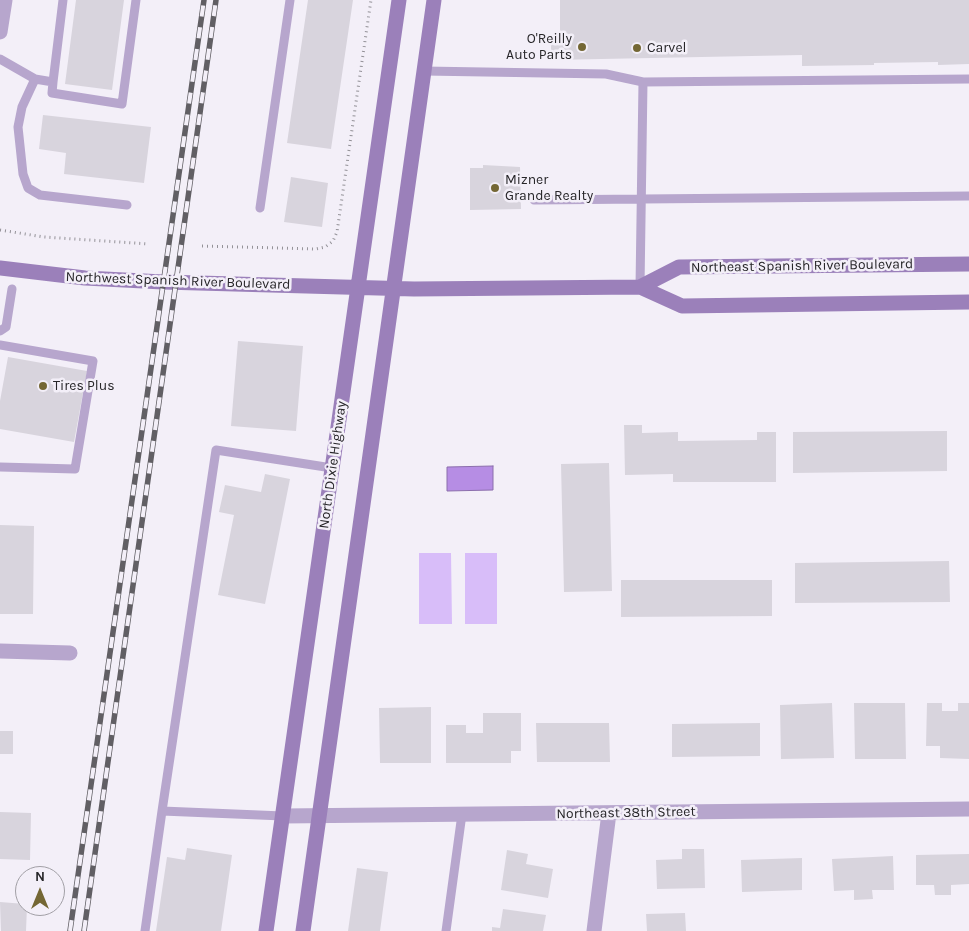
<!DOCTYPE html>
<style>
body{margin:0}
#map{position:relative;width:969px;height:931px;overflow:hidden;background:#f3eff8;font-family:Karla,sans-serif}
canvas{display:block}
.north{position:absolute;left:15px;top:866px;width:50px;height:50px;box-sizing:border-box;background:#f3eff8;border:1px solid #a19fa5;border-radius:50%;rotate:0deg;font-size:14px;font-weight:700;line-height:20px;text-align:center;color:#272629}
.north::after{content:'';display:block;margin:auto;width:18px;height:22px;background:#746734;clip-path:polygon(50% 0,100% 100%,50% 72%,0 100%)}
</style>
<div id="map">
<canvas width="969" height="931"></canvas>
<div class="north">N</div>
</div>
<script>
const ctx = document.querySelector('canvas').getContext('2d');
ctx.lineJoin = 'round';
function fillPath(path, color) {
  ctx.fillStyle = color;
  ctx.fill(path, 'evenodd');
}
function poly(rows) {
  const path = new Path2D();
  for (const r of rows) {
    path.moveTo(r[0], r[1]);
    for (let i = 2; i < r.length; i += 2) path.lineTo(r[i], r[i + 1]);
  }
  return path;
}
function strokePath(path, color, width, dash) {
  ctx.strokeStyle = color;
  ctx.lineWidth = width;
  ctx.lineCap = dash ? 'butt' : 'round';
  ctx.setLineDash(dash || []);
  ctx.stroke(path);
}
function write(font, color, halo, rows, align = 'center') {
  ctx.font = font + ' Karla,sans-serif';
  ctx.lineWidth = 5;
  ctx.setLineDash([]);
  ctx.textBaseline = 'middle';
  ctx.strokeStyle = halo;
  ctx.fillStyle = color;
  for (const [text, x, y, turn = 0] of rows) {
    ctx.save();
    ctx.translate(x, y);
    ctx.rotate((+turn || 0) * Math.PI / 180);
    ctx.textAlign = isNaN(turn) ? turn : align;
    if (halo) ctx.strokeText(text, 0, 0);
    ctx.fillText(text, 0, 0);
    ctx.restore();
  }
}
fillPath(poly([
 [419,553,451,553,452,624,419,624],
 [465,553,497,553,497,624,465,624]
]), '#d8bdf9');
const water = poly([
 [493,466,493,490,447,491,447,467,493,466]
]);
fillPath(water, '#b68de4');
strokePath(water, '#8b6eac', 1);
fillPath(poly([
 [76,0,124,0,112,90,65,84],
 [308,0,353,0,331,149,287,143],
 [560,0,969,0,969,64,938,65,938,62,874,63,874,65,802,66,802,55,551,60,551,38,560,38],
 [43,115,151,127,144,183,64,174,66,153,39,149],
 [483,165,520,167,521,209,470,210,470,168,483,168],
 [291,177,328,183,322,227,284,222],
 [238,341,303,346,296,431,231,426],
 [8,357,87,371,74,442,0,429,0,401],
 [624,425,642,425,642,433,678,432,678,441,757,440,757,432,776,432,776,482,673,482,673,474,625,475],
 [947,431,947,471,793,473,793,432],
 [609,463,612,591,564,592,561,464],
 [265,474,290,479,265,604,218,595,234,515,219,512,225,485,261,492],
 [0,525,34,526,33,614,0,614],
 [949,561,950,602,795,603,795,563],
 [621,580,772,580,772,616,621,617],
 [832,703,834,758,781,759,780,705],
 [854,703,905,703,906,759,855,759],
 [927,703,942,703,942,711,958,711,958,703,969,703,969,759,940,758,940,746,926,746],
 [431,707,431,763,380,763,379,708],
 [483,713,521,713,521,751,511,751,511,763,446,763,446,725,466,725,466,733,483,733],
 [536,723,609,723,610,762,537,762],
 [760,723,760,756,672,757,672,724],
 [0,731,13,731,13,754,0,754],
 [0,812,31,813,30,860,0,859],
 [187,848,232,855,221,931,156,931,167,857,185,860],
 [682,849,704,849,705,888,657,889,656,860,682,859],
 [507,850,528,854,526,864,553,869,548,898,501,890],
 [969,854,969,884,951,885,951,895,935,895,934,885,916,885,916,855],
 [893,856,894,890,872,890,873,899,854,900,854,890,834,891,832,859],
 [802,858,802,890,742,892,741,860],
 [357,868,388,872,380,931,348,931],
 [0,902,25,904,27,906,26,931,1,931],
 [503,909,546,915,543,931,492,931,492,927,500,928],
 [685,913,686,931,647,931,646,914]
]), '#d8d4dd');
strokePath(poly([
 [0,230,44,237,149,244],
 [202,246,316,249,325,247,333,241,337,232,371,0]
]), '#939197', 3, [1, 4]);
strokePath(poly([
 [0,59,35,79,53,82,63,0],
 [424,71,606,74,643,82,969,79],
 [35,79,22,107,18,127,23,174,28,188,40,195,127,205],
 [53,82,52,93,122,104,136,0],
 [534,200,969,196],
 [260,208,290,0],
 [640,287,643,82],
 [0,331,6,327,12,289],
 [0,345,93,361,75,469,0,467],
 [162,811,216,450,332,468],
 [145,931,162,811,283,816],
 [446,931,462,814]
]), '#b7a6cd', 9);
strokePath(poly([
 [0,32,5,0],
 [0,651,70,653],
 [283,816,969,809],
 [594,931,609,813]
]), '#b7a6cd', 15);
strokePath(poly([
 [0,268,85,278,163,282,414,289,640,287,682,306,969,302],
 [640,287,679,267,969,264],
 [266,931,399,0],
 [303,931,434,0]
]), '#9b80ba', 15);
const rail = poly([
 [70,931,204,0],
 [84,931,216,0]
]);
strokePath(rail, '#615f64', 5.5);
strokePath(rail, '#f3eff8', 4, [11]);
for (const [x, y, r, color] of [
 [582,47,5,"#746734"],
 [637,48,5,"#746734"],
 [495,188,5,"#746734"],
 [43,386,5,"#746734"]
]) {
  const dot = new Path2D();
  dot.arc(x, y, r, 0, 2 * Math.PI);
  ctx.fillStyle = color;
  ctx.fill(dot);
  strokePath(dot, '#f3eff8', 2);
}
write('14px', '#272629', '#f3eff8', [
 ["O'Reilly",572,39,"right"],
 ["Auto Parts",572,55,"right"],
 ["Carvel",647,48],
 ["Mizner",505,180],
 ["Grande Realty",505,196],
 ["Tires Plus",53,386]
], 'left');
write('14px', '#272629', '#f3eff8', [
 ["Northeast Spanish River Boulevard",802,266,-1],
 ["Northwest Spanish River Boulevard",178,281,2],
 ["North Dixie Highway",333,465,-82],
 ["Northeast 38th Street",626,813,-1]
]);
</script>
